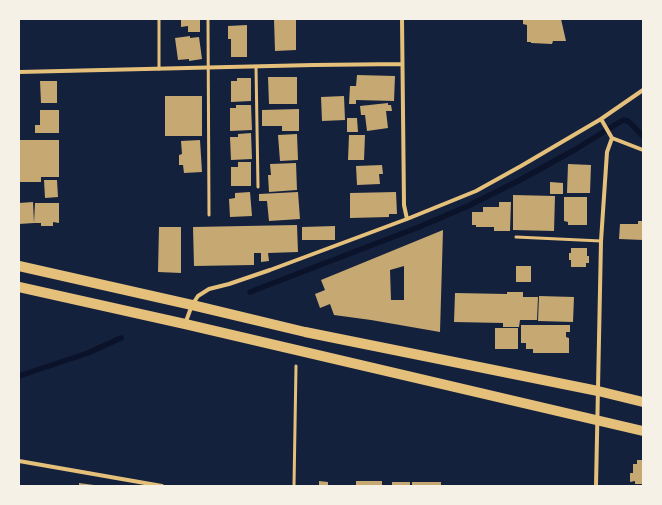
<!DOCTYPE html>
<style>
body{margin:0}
#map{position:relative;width:662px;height:505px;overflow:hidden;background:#14213d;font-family:"Noto Serif",serif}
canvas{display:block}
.frame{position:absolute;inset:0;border:20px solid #f6f1e7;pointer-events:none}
</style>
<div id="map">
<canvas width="662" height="505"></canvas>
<div class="frame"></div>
</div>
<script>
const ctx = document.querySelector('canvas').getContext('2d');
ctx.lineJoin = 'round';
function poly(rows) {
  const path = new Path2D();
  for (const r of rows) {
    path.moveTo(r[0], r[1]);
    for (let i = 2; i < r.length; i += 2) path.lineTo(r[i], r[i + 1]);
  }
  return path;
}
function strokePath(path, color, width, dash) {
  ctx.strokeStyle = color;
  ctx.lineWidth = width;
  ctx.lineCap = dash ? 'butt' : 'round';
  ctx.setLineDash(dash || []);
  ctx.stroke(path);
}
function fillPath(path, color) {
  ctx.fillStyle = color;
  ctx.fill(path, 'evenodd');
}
strokePath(poly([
 [250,292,419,227,468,206,522,179,576,149,623,120,628,121,643,136],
 [19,376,88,353,121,338]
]), '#0b132b', 5.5);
fillPath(poly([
 [181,19,200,19,200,32,188,32,188,26,181,27],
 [274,19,296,19,296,50,275,51],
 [523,19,561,19,566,41,553,41,552,44,531,43,531,42,527,42,527,25,523,24],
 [247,25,247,57,231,57,231,39,228,39,228,26],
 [190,36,190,38,199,37,202,59,189,61,189,59,178,60,175,38],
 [357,75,395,76,394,101,356,100,356,104,349,104,350,86,356,86],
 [268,77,297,77,297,104,269,104],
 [237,78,251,78,251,101,231,102,231,81,237,81],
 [40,81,57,81,57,103,41,103],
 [165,96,202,96,202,136,165,136],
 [344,96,345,120,322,121,321,97],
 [388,103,388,105,391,105,392,111,386,111,388,128,367,131,365,115,361,115,360,106],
 [236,105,251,105,252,130,230,131,230,108,236,108],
 [299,109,299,131,282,131,282,126,262,126,262,110],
 [40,110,59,110,59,133,35,133,35,125,40,125],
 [347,118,357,118,358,132,347,132],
 [251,133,252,159,231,160,230,137,238,137,238,134],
 [297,134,298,160,280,161,278,135],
 [349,135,365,135,364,160,348,160],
 [19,140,59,140,59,177,41,177,41,182,19,182],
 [200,140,202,172,184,173,183,165,179,165,179,155,182,154,181,141],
 [238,162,251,162,251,186,231,186,231,167,238,167],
 [296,163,297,190,269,192,268,175,271,175,270,164],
 [568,164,591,165,590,193,567,193],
 [382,165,383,174,379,174,380,184,357,185,356,166],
 [44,180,57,180,58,197,45,198],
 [550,182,563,183,563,194,550,194],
 [250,192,252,216,230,217,229,199,235,198,235,193],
 [298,192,300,219,269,221,267,201,259,201,259,194],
 [396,192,397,214,389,214,389,217,350,218,350,193],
 [513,195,555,196,554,231,513,230],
 [564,197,587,197,587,225,568,225,568,222,564,221],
 [33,202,34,223,19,224,19,203],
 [499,202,511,202,510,231,494,231,494,227,476,227,476,225,472,225,472,212,483,212,483,207,499,207],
 [35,203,59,203,59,223,53,222,53,226,41,226,41,223,34,223],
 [638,221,643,221,643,240,619,239,620,224,638,224],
 [297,225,298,252,268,253,269,261,261,262,261,253,254,253,254,265,194,266,193,227],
 [335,226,335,240,302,240,302,227],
 [159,227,181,227,181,273,158,272],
 [443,230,440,332,371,320,334,315,330,304,320,308,315,294,325,290,321,280],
 [404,266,404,300,391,300,390,270],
 [571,248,587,248,587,256,589,256,589,263,586,263,586,267,571,267,571,260,569,260,569,253,571,253],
 [516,266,531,266,531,282,516,282],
 [507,292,523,292,523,297,538,297,537,320,520,320,519,327,503,327,503,323,454,322,455,293,507,294],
 [539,296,574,297,573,322,538,321],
 [521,325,570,325,570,332,566,332,566,337,569,338,569,353,533,353,533,349,526,349,526,343,521,343],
 [495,328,518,328,518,349,495,349],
 [637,460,643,460,643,484,635,484,635,481,630,482,630,473,633,473,633,464,637,464],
 [319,481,328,482,328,486,319,486],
 [356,481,382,481,382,486,356,486],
 [392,482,410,482,410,486,392,486],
 [412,482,441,482,441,486,412,486],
 [79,483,94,485,94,486,79,486]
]), '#c6a872');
strokePath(poly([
 [159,19,159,69],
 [208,19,209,215],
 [256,67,258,187],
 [516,237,601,241],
 [294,486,296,366]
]), '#e5c07b', 3);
strokePath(poly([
 [402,19,404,205,407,219],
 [19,72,313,65,402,64],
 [643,90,601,119,612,138,643,150],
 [185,324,192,305,198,296,209,289,229,284,270,270,407,219,476,191,521,166,601,119],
 [19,461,162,486],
 [596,486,601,241,607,152,612,138]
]), '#e5c07b', 4);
strokePath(poly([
 [19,266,192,305,305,332,598,391,643,402],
 [19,287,185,324,643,431]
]), '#e5c07b', 10);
</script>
